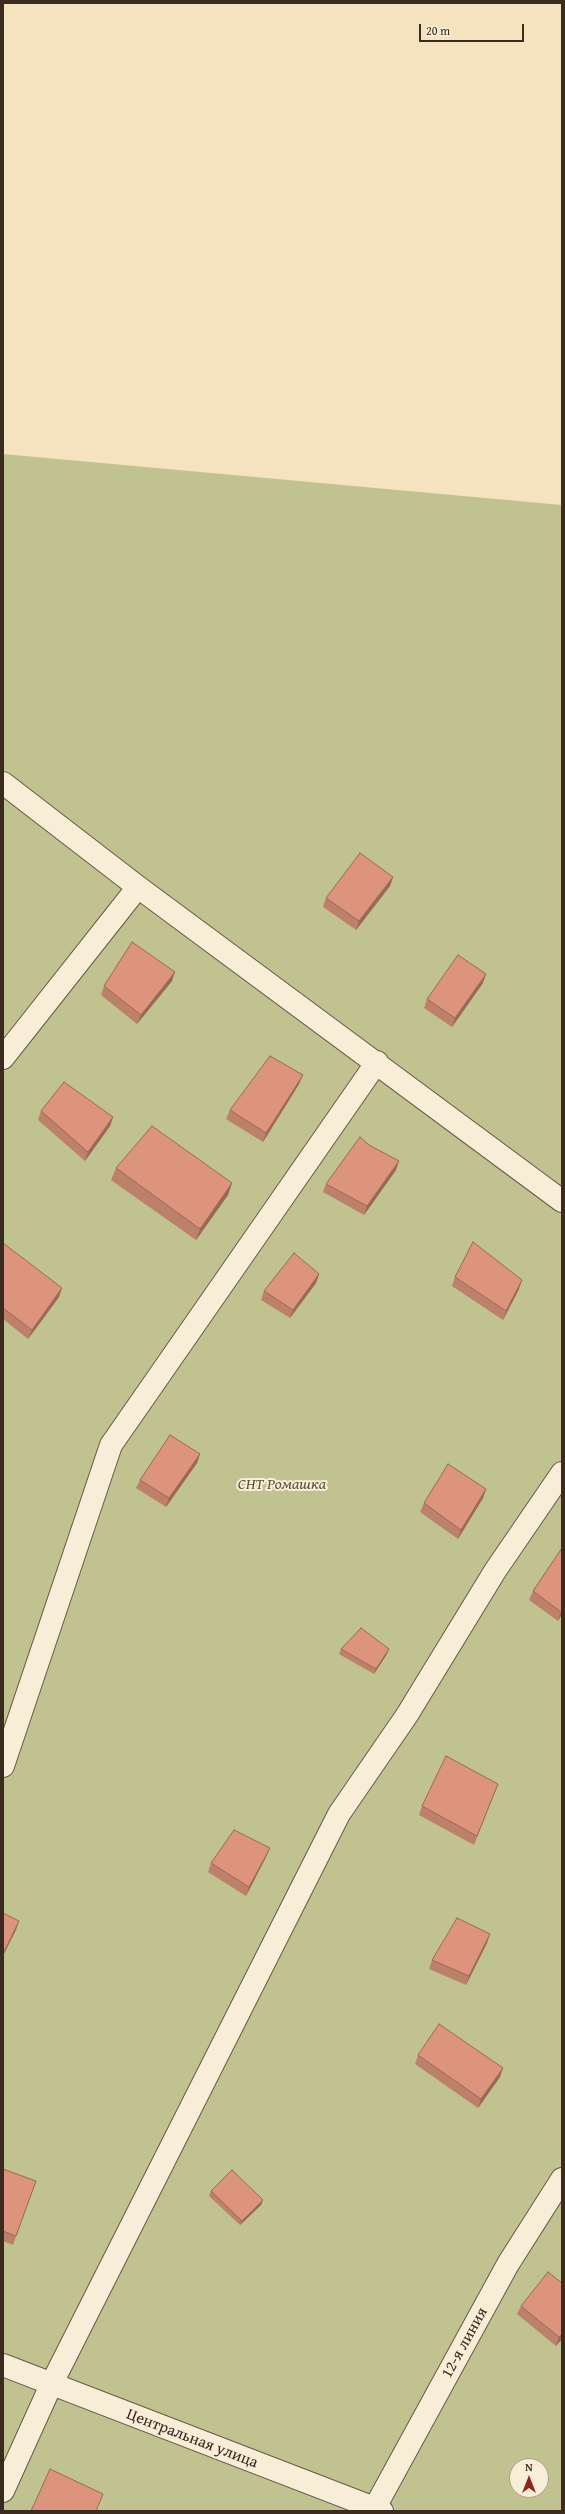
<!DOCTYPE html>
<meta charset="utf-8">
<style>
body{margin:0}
#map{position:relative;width:565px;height:2514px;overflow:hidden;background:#f5e3c0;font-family:"Gentium Book Plus",serif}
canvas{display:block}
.frame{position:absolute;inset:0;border:4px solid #3a2a1f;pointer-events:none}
.north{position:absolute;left:509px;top:2458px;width:40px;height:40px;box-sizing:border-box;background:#f8edd6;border:1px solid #ac9f8d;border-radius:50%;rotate:0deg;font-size:11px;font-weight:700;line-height:16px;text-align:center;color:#3a2a1f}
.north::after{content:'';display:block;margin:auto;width:14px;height:18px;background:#8f2418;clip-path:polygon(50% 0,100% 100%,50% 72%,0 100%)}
.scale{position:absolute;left:419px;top:24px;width:105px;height:18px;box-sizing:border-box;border:2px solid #3a2a1f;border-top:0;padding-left:5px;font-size:12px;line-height:14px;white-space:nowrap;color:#3a2a1f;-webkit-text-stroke:3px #f8edd6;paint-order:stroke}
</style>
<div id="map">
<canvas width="565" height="2514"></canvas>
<div class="frame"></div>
<div class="north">N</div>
<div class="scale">20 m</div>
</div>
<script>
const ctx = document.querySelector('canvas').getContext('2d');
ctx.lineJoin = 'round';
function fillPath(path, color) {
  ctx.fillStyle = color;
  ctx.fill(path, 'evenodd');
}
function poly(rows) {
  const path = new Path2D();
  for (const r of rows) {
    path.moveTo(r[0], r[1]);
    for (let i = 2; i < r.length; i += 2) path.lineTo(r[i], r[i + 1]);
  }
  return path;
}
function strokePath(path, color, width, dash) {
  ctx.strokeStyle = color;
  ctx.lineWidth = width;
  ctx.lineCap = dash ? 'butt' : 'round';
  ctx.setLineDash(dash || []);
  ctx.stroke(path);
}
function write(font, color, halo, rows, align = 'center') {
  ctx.font = font + ' "Gentium Book Plus",serif';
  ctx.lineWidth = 4;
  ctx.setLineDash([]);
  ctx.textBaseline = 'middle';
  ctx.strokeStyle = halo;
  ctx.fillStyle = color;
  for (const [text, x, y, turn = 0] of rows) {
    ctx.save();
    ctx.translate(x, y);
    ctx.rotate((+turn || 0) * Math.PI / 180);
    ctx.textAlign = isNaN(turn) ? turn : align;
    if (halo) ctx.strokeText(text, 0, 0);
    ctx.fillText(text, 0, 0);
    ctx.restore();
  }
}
fillPath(poly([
 [3,454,562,505,562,2511,3,2511],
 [517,2466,541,2466,541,2490,517,2490]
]), '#c0c390');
const street = poly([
 [3,783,138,887,562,1201],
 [3,1058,138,887],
 [3,1766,111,1445,377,1062],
 [3,2365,382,2511],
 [3,2491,51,2385,339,1814,407,1715,495,1571,562,1473],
 [373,2511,508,2264,562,2179]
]);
strokePath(street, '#695847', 24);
strokePath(street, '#f8edd6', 22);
fillPath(poly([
 [393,877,390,886,356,930,323,907,326,898],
 [172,981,137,1024,101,995,104,986],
 [483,983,452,1027,424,1008,427,999],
 [299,1084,263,1142,226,1119,230,1110],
 [41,1111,113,1117,110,1126,85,1161,38,1120],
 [116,1168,232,1183,228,1195,196,1240,111,1180],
 [396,1170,364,1215,323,1192,326,1184],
 [3,1243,59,1297,28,1339,3,1319],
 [319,1274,316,1283,290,1318,261,1300,264,1291],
 [455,1277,519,1289,503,1320,452,1286],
 [200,1454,197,1463,166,1507,136,1488,140,1480],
 [486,1489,483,1498,458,1539,420,1512,424,1503],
 [562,1548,562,1614,558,1621,529,1600,533,1591],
 [341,1649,387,1654,374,1674,339,1654],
 [498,1784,474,1845,419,1815,422,1806],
 [266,1857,246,1896,208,1872,211,1863],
 [487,1943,466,1985,429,1969,432,1960],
 [418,2055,500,2077,478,2108,415,2064],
 [3,2169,36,2181,13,2245,3,2241],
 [211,2191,263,2200,261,2205,240,2225,209,2196],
 [521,2306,562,2339,556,2346,517,2314]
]), '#bd806b');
fillPath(poly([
 [393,877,390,886,356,930,359,921],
 [175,972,172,981,137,1024,141,1015],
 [486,974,483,983,452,1027,455,1018],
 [303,1075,299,1084,263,1142,266,1133],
 [113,1117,110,1126,85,1161,88,1152],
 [399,1161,396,1170,364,1215,367,1206],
 [232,1183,228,1195,196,1240,200,1229],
 [319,1274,316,1283,290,1318,293,1310],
 [522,1280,519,1289,503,1320,506,1311],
 [62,1288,59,1297,28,1339,32,1330],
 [200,1454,197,1463,166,1507,169,1498],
 [486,1489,483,1498,458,1539,461,1530],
 [562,1610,562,1614,558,1621,561,1612],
 [389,1649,387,1654,374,1674,376,1669],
 [270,1848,266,1857,246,1896,249,1887],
 [19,1921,16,1930,3,1956,3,1954],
 [490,1934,487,1943,466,1985,469,1976],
 [503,2068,500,2077,478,2108,481,2099],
 [263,2200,261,2205,240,2225,242,2221],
 [562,2334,562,2339,556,2346,559,2337]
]), '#9a6857');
const building = poly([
 [360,853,393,877,359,921,326,898,360,853],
 [132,942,175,972,141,1015,104,986,132,942],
 [458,955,486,974,455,1018,427,999,458,955],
 [270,1056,303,1075,266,1133,230,1110,270,1056],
 [64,1082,113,1117,88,1152,41,1111,64,1082],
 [152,1126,232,1183,200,1229,116,1168,152,1126],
 [360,1137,369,1145,399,1161,367,1206,326,1184,360,1137],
 [473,1242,522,1280,506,1311,455,1277,473,1242],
 [3,1243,62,1288,32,1330,3,1308,3,1243],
 [294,1253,319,1274,293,1310,264,1291,294,1253],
 [170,1435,200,1454,169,1498,140,1480,170,1435],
 [448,1464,486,1489,461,1530,424,1503,448,1464],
 [562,1548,562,1610,561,1612,533,1591,562,1548],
 [361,1628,389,1649,376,1669,341,1649,361,1628],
 [446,1756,498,1784,477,1836,422,1806,446,1756],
 [234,1830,270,1848,249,1887,211,1863,234,1830],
 [3,1913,19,1921,3,1954,3,1913],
 [457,1918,490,1934,469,1976,432,1960,457,1918],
 [439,2024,503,2068,481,2099,418,2055,439,2024],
 [3,2169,36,2181,16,2236,3,2231,3,2169],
 [232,2170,263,2200,242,2221,211,2191,232,2170],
 [548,2272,562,2283,562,2334,559,2337,521,2306,548,2272],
 [50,2469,103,2494,96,2511,31,2511,50,2469]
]);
fillPath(building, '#dc957c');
strokePath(building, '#9a6857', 1);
write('italic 16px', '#5c503b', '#f8edd6', [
 ["СНТ Ромашка",282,1485]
]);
write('16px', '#3a2a1f', '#f8edd6', [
 ["12-я линия",465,2343,-61],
 ["Центральная улица",192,2439,21]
]);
</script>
